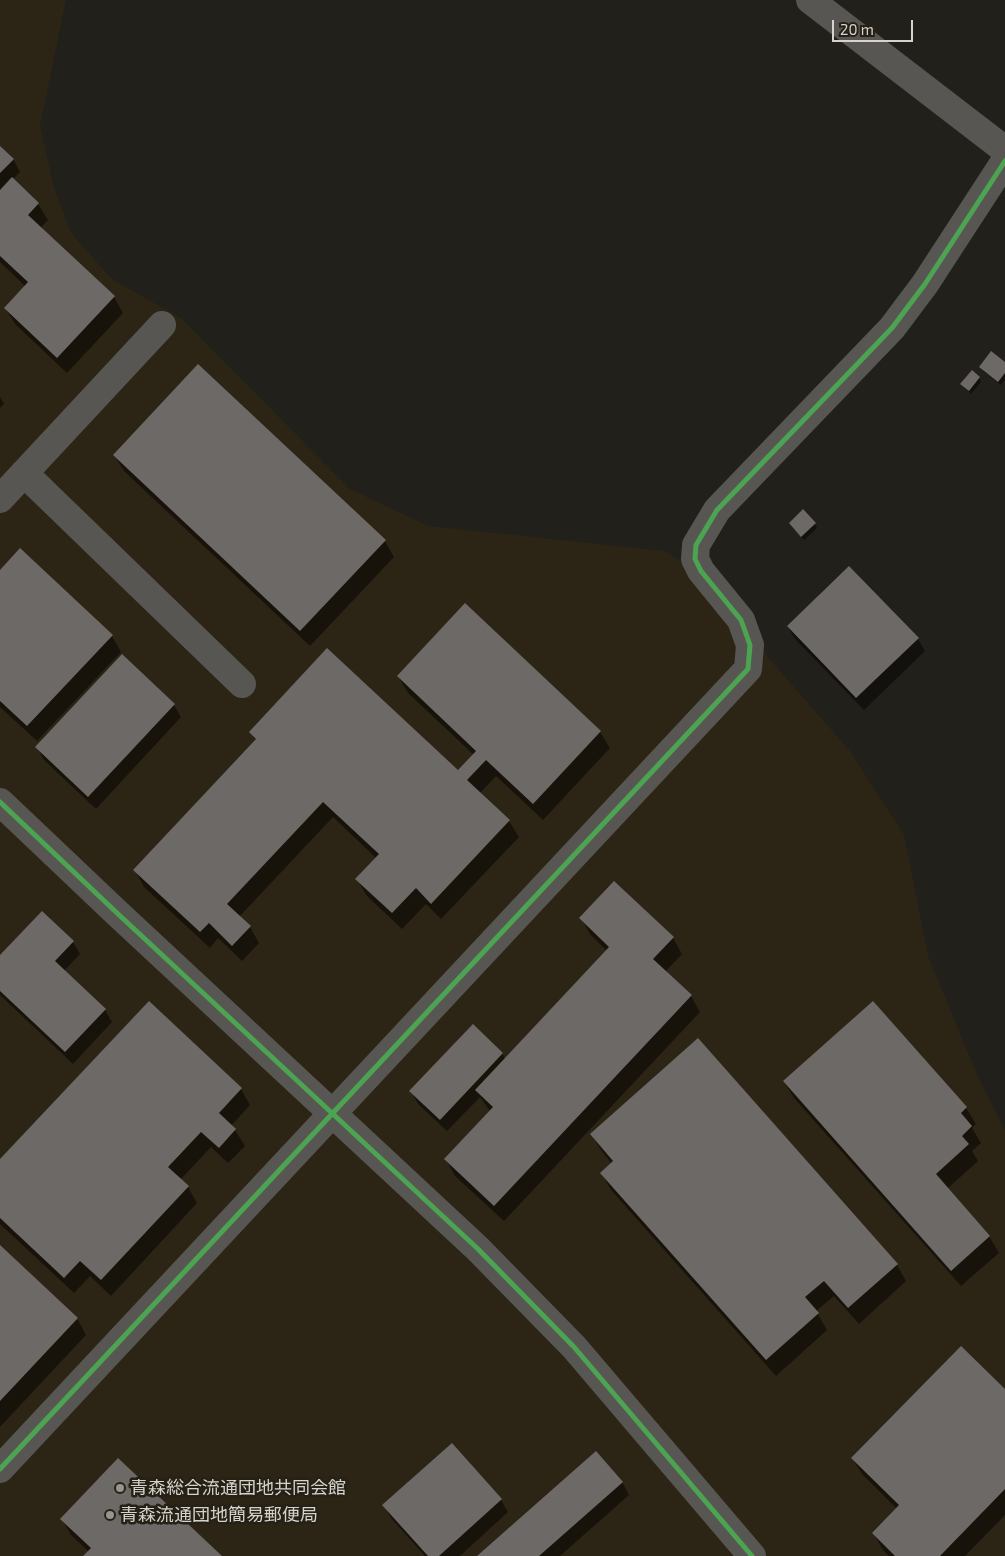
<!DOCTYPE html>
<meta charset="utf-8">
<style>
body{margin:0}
#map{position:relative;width:1005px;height:1556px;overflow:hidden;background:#22201a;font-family:"Exo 2",sans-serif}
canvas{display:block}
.scale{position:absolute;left:832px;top:20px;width:81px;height:22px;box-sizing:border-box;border:2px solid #d6d3cc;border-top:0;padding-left:6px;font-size:15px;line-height:18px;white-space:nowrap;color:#d6d3cc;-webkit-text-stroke:4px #252116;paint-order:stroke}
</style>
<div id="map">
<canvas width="1005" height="1556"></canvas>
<div class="scale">20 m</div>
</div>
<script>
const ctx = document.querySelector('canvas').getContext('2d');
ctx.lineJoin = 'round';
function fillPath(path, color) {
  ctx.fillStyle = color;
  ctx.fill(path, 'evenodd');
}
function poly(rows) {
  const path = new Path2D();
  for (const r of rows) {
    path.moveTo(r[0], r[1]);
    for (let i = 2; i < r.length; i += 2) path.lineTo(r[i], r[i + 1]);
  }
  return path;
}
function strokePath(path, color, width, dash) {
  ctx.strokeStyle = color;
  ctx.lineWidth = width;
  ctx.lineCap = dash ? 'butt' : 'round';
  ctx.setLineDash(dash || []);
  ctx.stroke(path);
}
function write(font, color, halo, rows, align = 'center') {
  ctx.font = font + ' "Exo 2","Noto Sans JP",sans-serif';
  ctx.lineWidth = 5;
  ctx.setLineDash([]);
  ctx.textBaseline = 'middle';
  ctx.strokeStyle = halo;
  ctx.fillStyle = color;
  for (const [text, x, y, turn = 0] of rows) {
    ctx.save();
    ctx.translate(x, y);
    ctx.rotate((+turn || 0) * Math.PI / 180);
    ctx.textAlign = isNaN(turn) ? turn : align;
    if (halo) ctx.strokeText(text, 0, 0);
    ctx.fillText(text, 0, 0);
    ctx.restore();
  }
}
fillPath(poly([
 [0,0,66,0,40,126,54,188,71,233,113,280,181,318,350,489,428,526,665,551,688,566,850,751,904,835,928,956,979,1079,1005,1131,1005,1556,0,1556]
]), '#2c2516');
fillPath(poly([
 [0,147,13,159,20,172,13,179,38,204,48,220,40,228,114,297,123,313,67,373,15,324,5,308,25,286,0,262],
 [1005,363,1005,379,1001,385,983,371,980,367],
 [979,378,981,382,971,394,962,384],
 [0,397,4,404,0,408],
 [114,455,385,541,394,557,310,646,124,471],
 [790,524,815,524,817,528,804,540],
 [0,571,112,636,121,652,37,741,0,707],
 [465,605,600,732,610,748,543,820,496,776,480,793,509,821,519,837,441,919,426,904,402,929,366,895,357,879,376,858,333,817,239,917,250,927,259,943,242,961,218,938,210,948,144,887,135,870,256,741,250,732,458,772,474,755,408,693,398,676],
 [788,627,918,639,925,651,864,710,795,639],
 [174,705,181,717,96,809,44,760,37,747],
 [581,918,673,938,682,954,665,972,691,996,700,1012,504,1221,455,1176,446,1159,490,1111,480,1097,447,1131,418,1104,411,1091,502,1053,505,1059,607,951,590,934],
 [73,942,80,954,64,971,105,1010,112,1022,73,1064,0,995,0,957],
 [873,1002,966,1108,976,1124,972,1128,981,1143,972,1151,978,1161,947,1189,989,1236,999,1253,961,1286,794,1098,784,1082],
 [697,1040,897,1265,906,1281,859,1324,834,1296,816,1311,827,1330,776,1376,611,1190,602,1173,612,1164,601,1150,591,1134],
 [241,1089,250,1105,231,1126,235,1130,245,1146,228,1163,211,1147,180,1180,188,1187,197,1203,111,1296,90,1276,74,1293,0,1224,0,1161],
 [0,1246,77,1318,86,1335,0,1427],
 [1005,1391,1005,1515,965,1556,889,1556,883,1550,874,1534,897,1509,862,1474,852,1458],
 [452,1444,501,1500,508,1512,460,1556,425,1556,391,1518,384,1505],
 [622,1482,629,1495,560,1556,479,1556],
 [62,1519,220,1556,85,1556,89,1552,71,1535]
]), '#0007');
fillPath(poly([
 [0,146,14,159,0,173],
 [12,177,39,203,28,215,115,296,57,358,4,308,28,282,0,256,0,190],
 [991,351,1005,362,1005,373,998,382,979,367],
 [198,364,386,540,300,631,113,455],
 [972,370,980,377,969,391,960,384],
 [803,509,816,523,801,537,789,523],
 [20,548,113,635,27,726,0,701,0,570],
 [849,566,919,638,856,698,787,626],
 [465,603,601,731,533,804,486,760,467,780,510,820,431,904,416,888,392,913,355,879,379,854,323,802,227,904,251,926,232,946,209,923,200,932,133,870,256,739,249,732,327,648,458,770,476,751,397,676],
 [122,654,175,704,88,797,35,747],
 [614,881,674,937,653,959,692,995,494,1206,444,1159,493,1107,475,1090,609,947,579,918],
 [42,911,74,941,55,961,106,1009,65,1052,0,991,0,955],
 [149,1001,242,1088,219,1113,236,1129,219,1148,201,1132,168,1167,189,1186,101,1280,80,1261,64,1278,0,1218,0,1159],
 [873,1001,967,1107,961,1113,972,1126,962,1136,969,1144,936,1174,990,1236,951,1271,783,1081],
 [473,1024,503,1053,440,1120,409,1091],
 [698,1038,898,1264,848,1308,824,1281,805,1297,819,1313,766,1360,600,1173,613,1161,590,1134],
 [0,1245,78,1318,0,1401],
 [961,1346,1005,1389,1005,1489,940,1556,895,1556,872,1533,899,1505,851,1458],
 [452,1443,502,1499,439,1556,428,1556,382,1505],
 [596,1451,623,1482,539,1556,477,1556],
 [118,1458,222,1556,83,1556,91,1548,60,1519]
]), '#6d6967');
strokePath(poly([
 [810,0,1005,150],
 [24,473,242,684],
 [0,499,162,325],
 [0,802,117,913,478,1249,574,1347,752,1556],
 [0,1469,748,669,750,645,741,620,701,571,695,559,696,545,717,510,892,328,925,284,1005,161]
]), '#585652', 28);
strokePath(poly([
 [0,802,117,913,478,1249,574,1347,752,1556],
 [0,1469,748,669,750,645,741,620,701,571,695,559,696,545,717,510,892,328,925,284,1005,161]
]), '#4ca352', 5);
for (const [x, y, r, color] of [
 [120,1488,5,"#97948e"],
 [110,1515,5,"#97948e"]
]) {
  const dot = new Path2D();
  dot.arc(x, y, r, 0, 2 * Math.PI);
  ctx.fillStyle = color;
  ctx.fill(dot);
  strokePath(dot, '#252116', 2);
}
write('18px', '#d6d3cc', '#252116', [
 ["青森総合流通団地共同会館",130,1488],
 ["青森流通団地簡易郵便局",120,1515]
], 'left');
</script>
